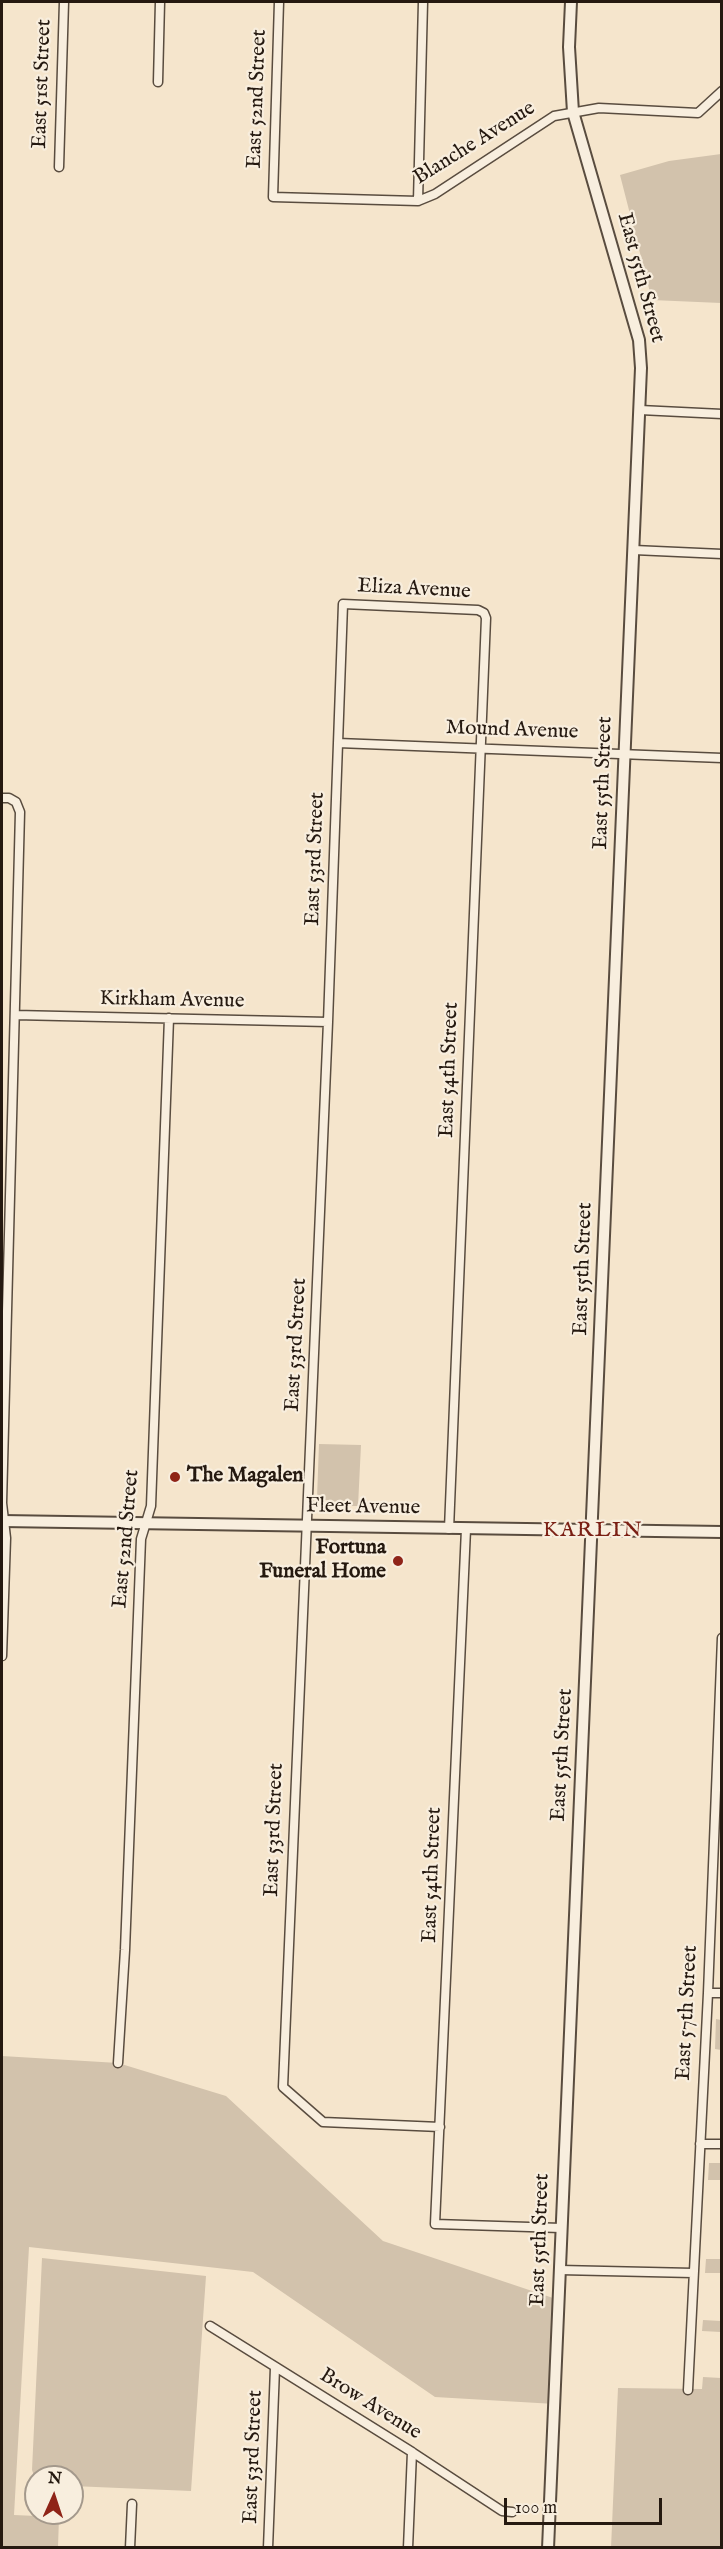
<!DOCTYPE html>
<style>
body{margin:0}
#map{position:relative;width:723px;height:2549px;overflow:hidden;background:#f5e5cc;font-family:"IM FELL English",serif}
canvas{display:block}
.frame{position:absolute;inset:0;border:3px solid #251910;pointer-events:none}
.north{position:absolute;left:24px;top:2465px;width:60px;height:60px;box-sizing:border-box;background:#f8eede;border:2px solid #a4998c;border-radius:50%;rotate:3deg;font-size:16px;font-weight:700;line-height:24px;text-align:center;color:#251910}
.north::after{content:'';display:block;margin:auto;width:21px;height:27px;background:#8f2418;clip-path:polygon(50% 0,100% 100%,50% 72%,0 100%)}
.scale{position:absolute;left:504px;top:2498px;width:158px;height:27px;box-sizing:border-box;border:3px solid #251910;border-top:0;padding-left:8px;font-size:18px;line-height:21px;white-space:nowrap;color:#251910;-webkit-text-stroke:4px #f8eede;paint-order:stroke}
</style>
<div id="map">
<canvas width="723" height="2549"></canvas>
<div class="frame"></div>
<div class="north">N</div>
<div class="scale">100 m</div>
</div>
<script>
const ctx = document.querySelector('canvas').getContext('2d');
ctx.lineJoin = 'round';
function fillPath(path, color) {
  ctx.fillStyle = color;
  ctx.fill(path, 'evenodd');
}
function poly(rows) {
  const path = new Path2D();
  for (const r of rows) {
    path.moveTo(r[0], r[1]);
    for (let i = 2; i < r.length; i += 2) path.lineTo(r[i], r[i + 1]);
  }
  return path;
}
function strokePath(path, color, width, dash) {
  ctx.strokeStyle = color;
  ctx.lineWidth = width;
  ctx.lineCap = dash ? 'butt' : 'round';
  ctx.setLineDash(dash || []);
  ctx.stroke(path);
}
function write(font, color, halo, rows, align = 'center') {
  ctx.font = font + ' "IM FELL English",serif';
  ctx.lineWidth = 4.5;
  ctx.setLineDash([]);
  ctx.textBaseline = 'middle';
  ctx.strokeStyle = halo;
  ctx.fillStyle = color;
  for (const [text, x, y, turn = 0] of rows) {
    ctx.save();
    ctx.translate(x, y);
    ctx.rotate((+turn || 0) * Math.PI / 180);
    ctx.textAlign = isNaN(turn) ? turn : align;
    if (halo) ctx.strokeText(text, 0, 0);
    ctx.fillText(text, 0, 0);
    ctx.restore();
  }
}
fillPath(poly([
 [721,154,721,303,652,300,620,175,669,161],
 [319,1444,361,1445,358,1506,332,1506,331,1501,317,1498],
 [716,2019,721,2020,721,2050,715,2049],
 [2,2056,118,2063,226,2096,383,2241,559,2300,555,2404,435,2397,253,2272,29,2247,14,2515,59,2517,58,2547,2,2547],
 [709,2163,721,2163,721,2180,708,2180],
 [42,2258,206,2276,191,2491,72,2486,72,2477,36,2477,36,2481,32,2470],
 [706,2259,721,2259,721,2273,705,2273],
 [703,2320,721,2321,721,2332,702,2331],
 [703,2377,721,2378,721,2547,611,2548,618,2388,702,2389]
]), '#d2c2ac');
const minor = poly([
 [279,2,273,197,418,201,435,194,554,116,599,108,698,113,722,91],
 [158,82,160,2],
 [59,167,64,2],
 [418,201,423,2],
 [640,410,722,414],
 [634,550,722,554],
 [338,743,722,758],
 [2,798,9,798,16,802,20,812,2,1503,6,1538,2,1656],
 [15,1015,328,1022],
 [466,1529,435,2224,561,2228],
 [708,1993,722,1993],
 [118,2063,125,1950,141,1539,151,1506,169,1018],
 [440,2127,323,2122,283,2087,328,1022,343,604,478,610,484,613,486,618,449,1529],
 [700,2144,722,2144],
 [560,2270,693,2273],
 [210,2326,412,2452,502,2511,512,2512],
 [688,2390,708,1993,722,1638],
 [130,2548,132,2504],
 [268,2548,275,2368],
 [408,2548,412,2452]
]);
const tertiary = poly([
 [2,1521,722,1532],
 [548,2548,641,368,639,340,573,112,569,47,571,2]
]);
strokePath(minor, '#594c3f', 11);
strokePath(tertiary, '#594c3f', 14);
strokePath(minor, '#f8eede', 8);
strokePath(tertiary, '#f8eede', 10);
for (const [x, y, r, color] of [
 [175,1477,6,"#8f2418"],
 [398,1561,6,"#8f2418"]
]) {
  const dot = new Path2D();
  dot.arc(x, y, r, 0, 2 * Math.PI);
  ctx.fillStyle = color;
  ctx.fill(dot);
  strokePath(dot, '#f8eede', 2);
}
write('21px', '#251910', '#f8eede', [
 ["East 51st Street",43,84,-88],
 ["East 52nd Street",258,99,-88],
 ["Blanche Avenue",475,144,-32],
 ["East 55th Street",640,278,75],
 ["Eliza Avenue",414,590,3],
 ["Mound Avenue",512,731,2],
 ["East 55th Street",604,783,-88],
 ["East 53rd Street",316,859,-88],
 ["Kirkham Avenue",172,1001,1],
 ["East 54th Street",450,1070,-88],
 ["East 55th Street",584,1269,-88],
 ["East 53rd Street",297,1345,-87],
 ["Fleet Avenue",363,1508,1],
 ["East 52nd Street",127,1539,-85],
 ["East 55th Street",563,1755,-87],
 ["East 53rd Street",275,1830,-88],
 ["East 54th Street",433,1875,-88],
 ["East 57th Street",688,2013,-87],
 ["East 55th Street",541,2240,-88],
 ["Brow Avenue",370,2405,32],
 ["East 53rd Street",254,2457,-88]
]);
write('bold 21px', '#251910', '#f8eede', [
 ["The Magalen",187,1477],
 ["Fortuna",386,1549,"right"],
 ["Funeral Home",386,1573,"right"]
], 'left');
ctx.letterSpacing = '1.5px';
write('22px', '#7a1f14', '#f8eede', [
 ["KARLIN",593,1531]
]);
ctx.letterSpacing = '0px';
</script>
